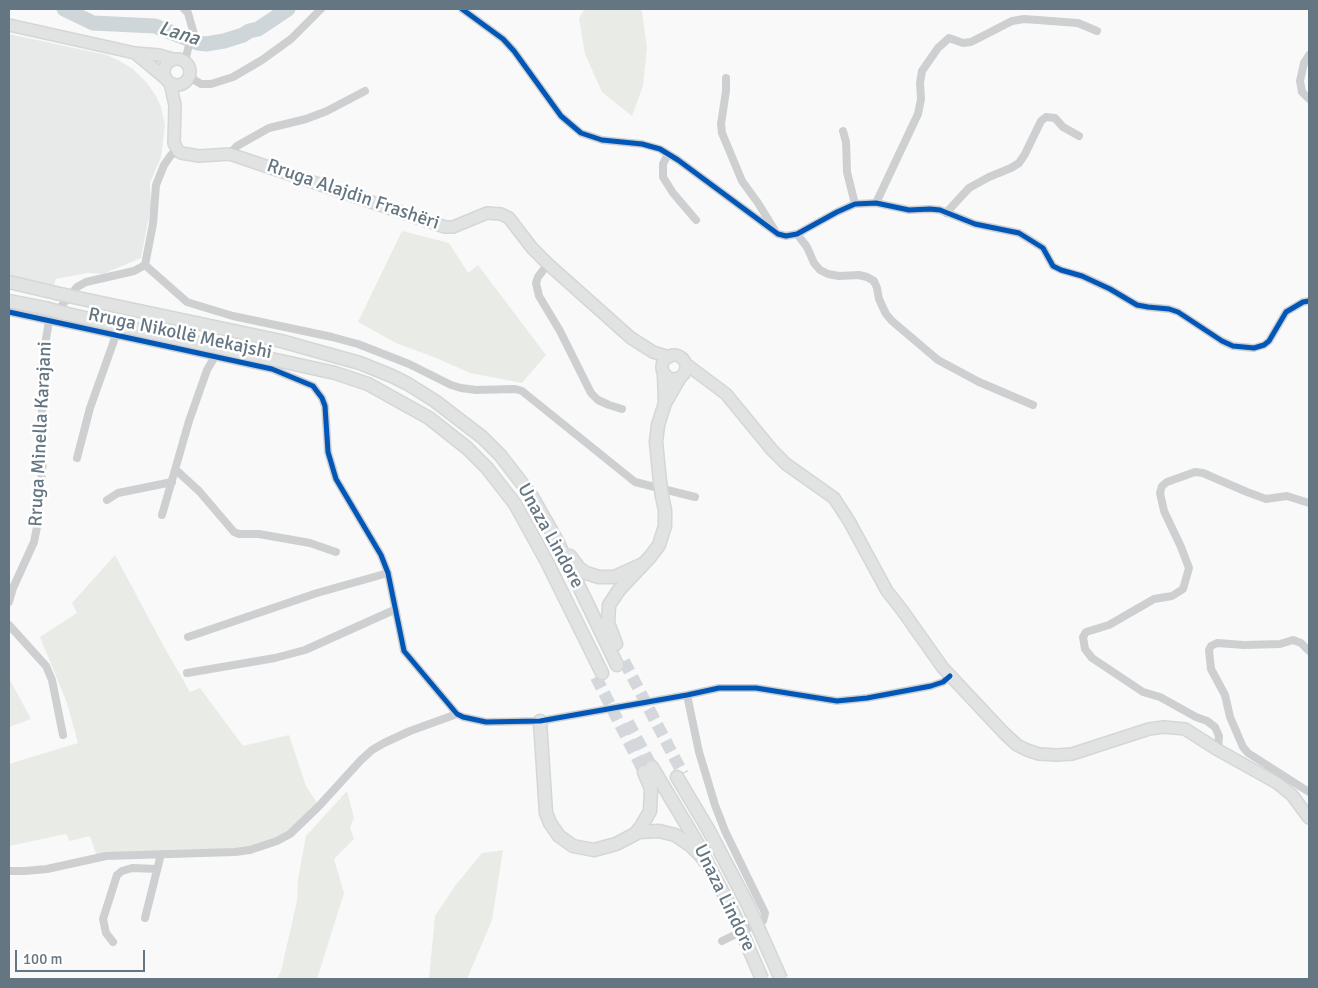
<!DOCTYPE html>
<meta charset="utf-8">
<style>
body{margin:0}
#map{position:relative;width:1318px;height:988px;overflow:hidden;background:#f9f9f9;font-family:Signika,sans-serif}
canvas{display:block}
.frame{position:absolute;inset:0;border:10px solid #657683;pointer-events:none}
.scale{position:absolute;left:15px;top:950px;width:130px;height:22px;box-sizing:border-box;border:2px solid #657683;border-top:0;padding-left:6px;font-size:15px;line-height:18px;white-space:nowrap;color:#657683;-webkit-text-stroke:4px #fff;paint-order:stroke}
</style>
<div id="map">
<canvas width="1318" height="988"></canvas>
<div class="frame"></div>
<div class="scale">100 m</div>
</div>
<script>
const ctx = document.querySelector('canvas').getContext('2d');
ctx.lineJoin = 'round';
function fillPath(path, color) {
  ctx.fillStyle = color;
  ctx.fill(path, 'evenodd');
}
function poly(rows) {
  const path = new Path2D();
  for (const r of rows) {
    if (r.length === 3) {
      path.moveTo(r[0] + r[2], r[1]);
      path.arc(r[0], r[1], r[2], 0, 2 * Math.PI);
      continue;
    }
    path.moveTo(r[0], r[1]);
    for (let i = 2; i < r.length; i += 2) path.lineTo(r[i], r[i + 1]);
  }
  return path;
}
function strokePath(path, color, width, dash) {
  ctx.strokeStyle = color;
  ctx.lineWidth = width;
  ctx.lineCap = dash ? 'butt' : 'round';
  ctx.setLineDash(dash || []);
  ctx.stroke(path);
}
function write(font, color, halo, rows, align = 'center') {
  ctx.font = font + ' Signika,sans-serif';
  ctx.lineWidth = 5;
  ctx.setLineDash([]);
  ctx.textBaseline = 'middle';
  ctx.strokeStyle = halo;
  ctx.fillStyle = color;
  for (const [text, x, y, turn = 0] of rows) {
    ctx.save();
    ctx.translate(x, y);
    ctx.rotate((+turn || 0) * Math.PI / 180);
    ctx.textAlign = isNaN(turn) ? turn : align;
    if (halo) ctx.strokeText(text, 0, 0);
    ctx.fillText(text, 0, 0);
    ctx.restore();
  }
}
fillPath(poly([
 [9,34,107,55,118,60,133,69,147,83,156,96,161,107,165,125,161,157,150,183,151,207,141,258,103,274,87,273,56,279,54,285,9,275]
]), '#e8e9e9');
fillPath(poly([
 [585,9,640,9,642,12,647,48,643,86,632,116,602,92,585,54,579,18],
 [402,231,449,243,468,273,478,265,546,355,522,383,470,373,434,357,398,344,358,322],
 [115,555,163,645,190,692,200,688,243,746,289,735,306,786,319,806,296,828,250,850,97,857,90,836,70,841,66,834,9,846,9,764,78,743,67,703,40,637,77,613,72,603],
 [9,678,31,719,9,727],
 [347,791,354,818,350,828,354,839,334,859,344,893,317,979,277,979,281,971,297,901,298,879,306,836],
 [503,850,492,920,467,979,429,979,435,916,455,886,482,853]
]), '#e8ebe6');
strokePath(poly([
 [64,9,93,23,155,26,198,43,206,44,224,41,243,35,249,31,258,29,288,9]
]), '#ced6d9', 15);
strokePath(poly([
 [624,661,683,774],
 [596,677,644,772],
 [628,722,652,767]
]), '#d4d8dc', 12, [12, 6]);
const secondary = poly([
 [9,25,135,53,159,55,173,59],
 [135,53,165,78],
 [177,72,13],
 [170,83,175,105,174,143,178,151,181,153,199,156,230,154,445,227,453,227,487,213,501,214,509,218,532,248,548,264,631,338,653,352,669,357],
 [674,367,12],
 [686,364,726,394,772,450,786,464,834,498,849,521,887,591,902,610,943,668,1004,733,1017,745,1027,750,1039,754,1057,755,1072,754,1149,729,1164,727,1185,729,1218,750,1277,783,1292,795,1309,818]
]);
const trunk = poly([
 [9,282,56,293],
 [78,298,281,341,331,355,360,363,392,376,408,384,435,401,482,437,500,455,531,495,556,539,617,665],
 [9,301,45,308],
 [67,314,335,373,368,384,429,418,467,448,487,468,515,504,547,562,602,673],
 [664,374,665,403,679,379],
 [660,482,656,442,658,425,665,403],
 [570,556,579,568,586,573,599,577,614,577,643,564],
 [616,644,608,623,609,605,619,590,650,557,659,545,665,526,665,510,662,496],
 [540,721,546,813,550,823,559,836,573,846,594,850,616,844,639,832,659,831,675,835,690,845,701,856,711,870],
 [652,767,695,839,733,912],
 [677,777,708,829,748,905],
 [635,834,642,825,650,811,651,789,644,772]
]);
strokePath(secondary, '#d5d6d7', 14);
strokePath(trunk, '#d5d6d6', 15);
strokePath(poly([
 [184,9,188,13,194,34,189,45,185,61],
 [462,9,503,39,514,51,561,116,581,133,602,140,642,144,660,149,678,160,778,234,786,236,797,234,837,212,855,204,876,203,909,210,930,209,940,210,975,224,1019,233,1043,248,1053,266,1061,270,1082,276,1110,289,1137,305,1148,307,1169,309,1178,312,1222,341,1233,346,1254,348,1264,345,1269,341,1286,312,1303,302,1309,301],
 [1309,55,1304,63,1300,81,1302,92,1309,99],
 [189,77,201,84,211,84,233,77,262,60,291,39,321,9],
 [726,78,726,91,721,124,722,133,742,181,758,203,774,229],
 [843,131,846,142,847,172,855,204],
 [230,154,237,146,269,128,306,119,327,111,365,91],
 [668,154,663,164,663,177,673,193,696,220],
 [876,203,918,114,921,99,920,83,922,71,938,48,949,38,963,43,971,42,1012,21,1024,19,1078,23,1097,31],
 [946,213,969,188,989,177,1011,168,1019,163,1025,154,1041,121,1046,117,1055,118,1063,127,1079,136],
 [797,234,807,247,814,263,820,270,828,274,839,276,859,275,867,277,874,281,877,288,879,299,886,314,892,321,938,360,979,382,1033,405],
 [548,264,538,277,536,283,539,296,560,331,591,393,598,400,609,405,622,409],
 [145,265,187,302,203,307,233,316,332,337,358,344,409,364,451,385,461,388,476,390,515,389,522,391,635,482,695,497],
 [145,265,153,224,156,185,164,165,171,155,178,151],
 [9,312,272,369,313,386,322,398,325,406,328,452,336,479,381,555,388,573,404,651,457,714,463,717,486,722,540,721,687,695,719,688,756,688,837,701,867,698,931,686,943,682,950,676],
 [77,458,90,408,116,335],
 [176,470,199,491,234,532,239,534,259,534,310,543,336,552],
 [107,500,118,493,172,482],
 [162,515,189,421,207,370,214,358],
 [9,602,13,588,34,542,37,527,43,461,41,369,49,321,77,287,86,282,134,271,145,265],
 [9,625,46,666,52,680,63,735],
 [188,637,317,593,388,573],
 [1309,651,1301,643,1293,640,1280,644,1244,645,1217,643,1211,646,1209,650,1211,669,1225,695,1230,717,1243,747,1248,753,1309,792],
 [187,673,275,658,305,650,394,610],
 [687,695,699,752,715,805,725,831,765,913,763,921,722,941],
 [1218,750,1219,736,1215,727,1207,721,1196,717,1160,697,1143,692,1092,658,1085,649,1083,637,1086,632,1109,625,1154,599,1172,596,1183,589,1189,568,1181,547,1164,511,1160,493,1162,486,1167,482,1195,472,1203,473,1247,492,1266,499,1287,496,1309,503],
 [9,871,25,871,47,869,106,856,235,852,250,850,277,841,290,834,319,806,361,760,372,750,384,743,410,731,457,714],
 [145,918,161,854],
 [113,942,106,933,103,919,117,875,122,871,132,868,157,869]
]), '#cecfd0', 8);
strokePath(secondary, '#e1e2e2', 11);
strokePath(trunk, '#e1e2e2', 12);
const trunkBridge = poly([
 [56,293,78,298],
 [45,308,67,314],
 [660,482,662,496],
 [748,905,781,979],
 [733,912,762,979]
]);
strokePath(trunkBridge, '#d5d6d6', 15, []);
strokePath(trunkBridge, '#e1e2e2', 12);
strokePath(poly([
 [462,9,503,39,514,51,561,116,581,133,602,140,642,144,660,149,678,160,778,234,786,236,797,234,837,212,855,204,876,203,909,210,930,209,940,210,975,224,1019,233,1043,248,1053,266,1061,270,1082,276,1110,289,1137,305,1148,307,1169,309,1178,312,1222,341,1233,346,1254,348,1264,345,1269,341,1286,312,1303,302,1309,301],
 [9,312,272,369,313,386,322,398,325,406,328,452,336,479,381,555,388,573,404,651,457,714,463,717,486,722,540,721,687,695,719,688,756,688,837,701,867,698,931,686,943,682,950,676]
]), '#0057b8', 5);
write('19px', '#657683', '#fff', [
 ["Rruga Alajdin Frashëri",353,195,19],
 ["Rruga Nikollë Mekajshi",180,334,12],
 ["Rruga Minella Karajani",41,434,-87],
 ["Unaza Lindore",550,536,61],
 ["Unaza Lindore",724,898,64]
]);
write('italic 20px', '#60757c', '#fff', [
 ["Lana",179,34,17]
]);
</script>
